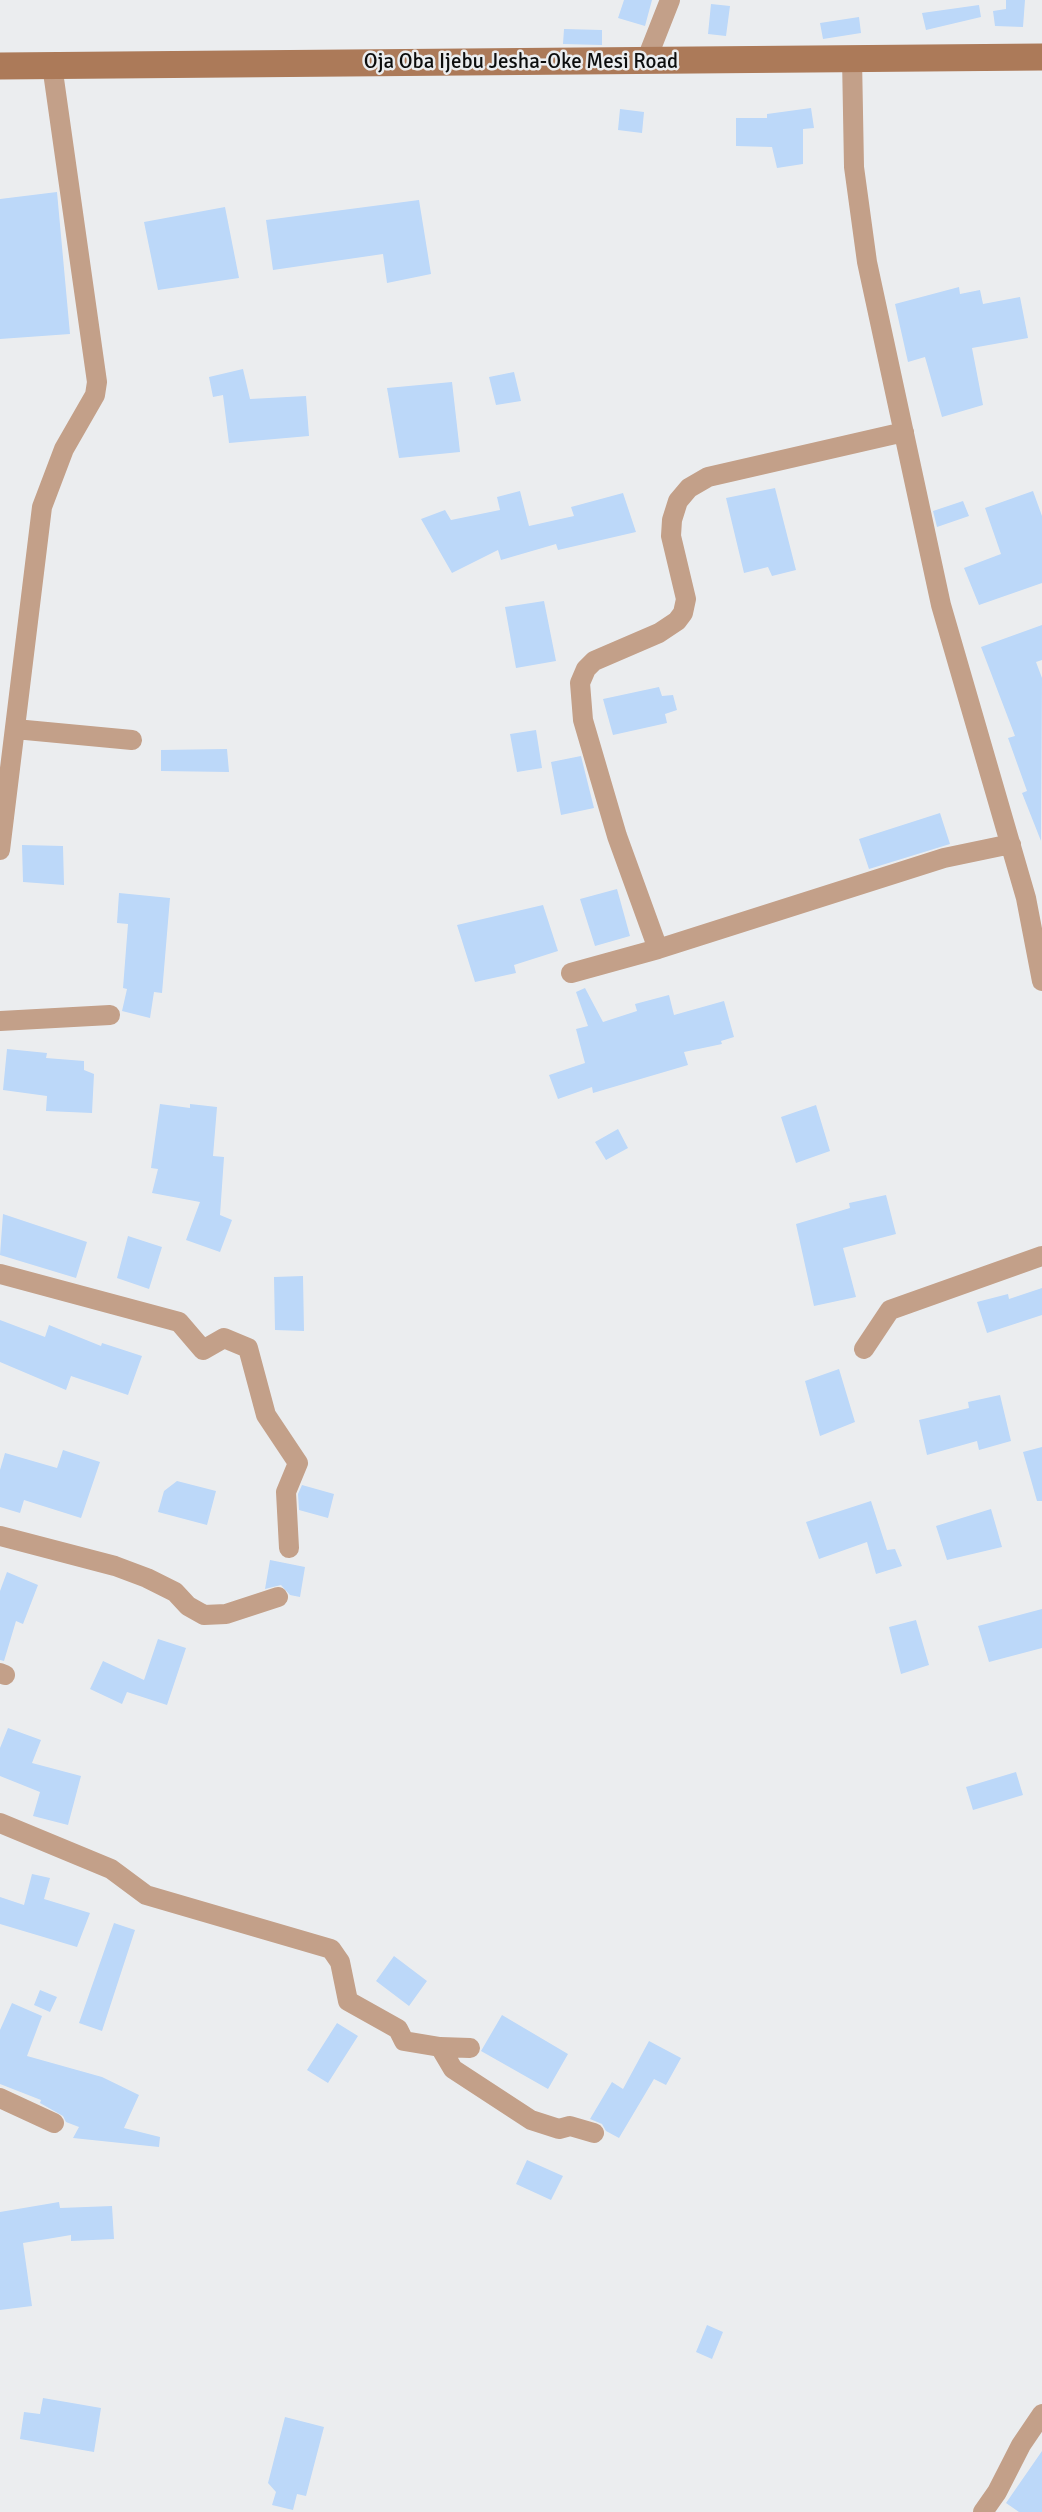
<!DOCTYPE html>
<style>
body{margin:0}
canvas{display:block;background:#ebedef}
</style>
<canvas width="1042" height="2512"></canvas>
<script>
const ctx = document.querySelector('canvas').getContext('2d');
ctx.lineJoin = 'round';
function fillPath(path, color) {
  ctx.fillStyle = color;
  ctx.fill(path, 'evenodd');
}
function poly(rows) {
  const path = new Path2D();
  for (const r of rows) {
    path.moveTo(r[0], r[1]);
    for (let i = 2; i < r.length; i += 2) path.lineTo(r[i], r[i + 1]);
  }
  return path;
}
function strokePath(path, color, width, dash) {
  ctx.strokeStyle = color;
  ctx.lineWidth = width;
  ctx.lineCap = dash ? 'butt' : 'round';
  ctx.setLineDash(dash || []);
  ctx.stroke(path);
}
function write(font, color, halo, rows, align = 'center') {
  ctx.font = font + ' Signika,sans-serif';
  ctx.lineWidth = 5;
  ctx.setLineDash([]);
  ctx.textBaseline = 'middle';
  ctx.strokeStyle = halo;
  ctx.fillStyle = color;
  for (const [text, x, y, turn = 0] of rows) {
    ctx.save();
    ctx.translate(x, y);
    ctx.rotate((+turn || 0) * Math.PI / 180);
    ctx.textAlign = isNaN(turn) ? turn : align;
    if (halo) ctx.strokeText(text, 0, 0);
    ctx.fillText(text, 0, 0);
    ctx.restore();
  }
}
fillPath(poly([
 [624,0,652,0,645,26,618,18],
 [1006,0,1025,0,1023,27,995,26,993,11,1006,9],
 [711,4,730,6,726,36,708,34],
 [979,5,981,17,926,30,922,13],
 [859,17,861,33,823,39,820,23],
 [564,29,602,30,602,45,563,44],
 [811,108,814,128,803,129,803,164,777,168,772,147,736,146,736,118,767,118,767,114],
 [620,109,644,112,642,133,618,130],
 [57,192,70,334,0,339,0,199],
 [419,200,431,274,387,283,383,254,273,270,266,220],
 [225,207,239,278,158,290,144,222],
 [959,287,960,294,980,290,983,304,1020,297,1028,338,972,348,983,405,942,417,925,357,908,362,895,304],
 [243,369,250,399,306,396,309,436,229,443,223,395,213,397,209,377],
 [514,372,521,401,496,405,489,377],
 [452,382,460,452,399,458,387,388],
 [775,488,796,570,772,576,768,567,744,573,726,498],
 [520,491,529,526,574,516,571,507,623,493,636,532,558,550,556,544,501,560,498,550,452,573,421,519,445,510,451,520,500,510,497,497],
 [1033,491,1042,516,1042,583,979,605,964,568,1001,554,985,508],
 [963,501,969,516,937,527,933,511],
 [544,601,556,661,516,668,505,607],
 [1042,625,1042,660,1036,662,1042,678,1041,841,1022,793,1027,791,1008,738,1015,736,981,647],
 [659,687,662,696,673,695,677,710,665,714,667,723,613,735,603,699],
 [536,730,542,768,517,772,510,734],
 [227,749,229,772,161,771,161,750],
 [581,756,594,808,561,815,551,762],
 [940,813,950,844,869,869,859,839],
 [22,845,63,846,64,885,23,882],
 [617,889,630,936,595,946,580,899],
 [119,893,170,898,162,993,154,992,150,1018,122,1011,127,989,123,988,128,924,117,923],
 [543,905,558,951,514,965,516,973,475,982,457,925],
 [585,988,603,1022,637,1011,635,1004,669,995,674,1015,724,1001,734,1037,721,1041,722,1044,684,1052,688,1065,593,1093,592,1087,558,1099,549,1075,585,1063,576,1029,588,1026,576,992],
 [7,1049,47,1053,46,1058,84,1061,84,1070,94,1074,92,1113,46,1111,47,1096,3,1090],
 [160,1104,190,1108,190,1104,217,1107,213,1156,224,1157,220,1215,232,1220,220,1252,186,1240,200,1202,152,1193,158,1169,151,1168],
 [816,1105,830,1151,796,1163,781,1117],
 [618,1129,628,1148,606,1160,595,1142],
 [886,1195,896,1234,843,1248,856,1297,814,1306,796,1224,850,1208,849,1203],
 [3,1214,87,1242,76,1278,0,1255],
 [128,1236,162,1247,149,1289,117,1278],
 [303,1276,304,1331,275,1330,274,1277],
 [1042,1288,1042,1315,987,1333,977,1302,1008,1294,1009,1299],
 [0,1320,45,1337,49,1325,101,1346,102,1343,142,1356,128,1395,71,1376,66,1390,0,1362],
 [839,1369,855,1422,820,1436,805,1381],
 [1000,1395,1011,1441,979,1450,977,1441,927,1455,919,1420,969,1408,968,1402],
 [1042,1447,1042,1501,1037,1501,1023,1452],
 [63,1450,100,1462,81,1518,24,1500,20,1513,0,1507,0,1470,5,1453,57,1468],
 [177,1481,216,1491,207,1525,158,1512,164,1491],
 [302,1485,334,1494,328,1518,299,1510,298,1494],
 [871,1501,887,1550,895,1549,902,1566,876,1574,867,1542,819,1559,806,1522],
 [991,1509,1002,1547,947,1560,936,1526],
 [270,1560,305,1567,300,1597,290,1595,281,1585,265,1589],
 [7,1572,38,1585,23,1624,16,1621,4,1661,0,1660,0,1591],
 [1042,1609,1042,1648,989,1662,978,1626],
 [916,1620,929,1665,901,1674,889,1627],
 [158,1639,186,1648,167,1705,127,1692,122,1704,90,1689,103,1661,144,1680],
 [8,1728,41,1740,32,1763,81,1776,68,1825,33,1816,40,1792,0,1776,0,1748],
 [1016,1772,1023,1795,973,1810,966,1787],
 [32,1874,50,1878,44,1899,90,1913,77,1947,0,1924,0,1897,24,1905],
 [114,1923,135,1930,102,2031,79,2023],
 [394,1956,427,1981,409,2006,376,1981],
 [40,1990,57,1997,50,2012,34,2005],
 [12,2003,42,2016,27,2056,102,2077,139,2095,124,2128,160,2137,159,2147,73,2138,79,2127,66,2122,63,2116,40,2103,41,2100,0,2084,0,2030],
 [502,2015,568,2054,548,2089,481,2051],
 [337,2023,358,2036,328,2083,307,2070],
 [649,2041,681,2058,666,2085,654,2079,619,2138,606,2131,602,2124,590,2119,612,2082,623,2089],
 [527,2160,563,2176,551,2200,516,2184],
 [59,2202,60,2208,112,2206,114,2239,71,2241,71,2235,23,2243,32,2306,0,2310,0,2212],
 [707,2325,723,2332,712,2359,696,2352],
 [43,2398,101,2408,94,2452,20,2439,24,2412,40,2414],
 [285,2417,324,2427,306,2496,297,2494,293,2510,272,2505,276,2492,268,2483],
 [1042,2451,1042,2512,1019,2512,1006,2503]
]), '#bcd8f9');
strokePath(poly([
 [852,58,854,167,867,262,941,605,1026,898,1042,981],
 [646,61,670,0],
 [15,729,132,740],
 [0,850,42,507,64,449,95,395,97,382,52,65],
 [658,949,617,836,583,720,580,683,586,669,594,661,659,633,677,621,683,613,686,599,671,536,672,520,678,501,689,488,708,477,904,432],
 [571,973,658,949,944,858,1011,844],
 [0,1021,110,1015],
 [0,1274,179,1322,203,1350,224,1338,248,1348,266,1415,298,1463,286,1492,289,1548],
 [864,1349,890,1310,1042,1256],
 [0,1536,115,1566,147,1578,175,1592,188,1606,204,1615,226,1614,278,1597],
 [0,1673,5,1675],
 [0,1823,111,1869,146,1895,331,1949,340,1962,348,2001,398,2029,404,2041,440,2047,470,2048],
 [440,2047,453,2069,531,2120,559,2129,570,2126,594,2133],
 [0,2098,54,2123],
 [983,2512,997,2492,1021,2445,1042,2414]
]), '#c3a089', 20);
strokePath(poly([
 [0,66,1042,57]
]), '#ac7a59', 27);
write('21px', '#0c0d0d', '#ebedef', [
 ["Oja Oba Ijebu Jesha-Oke Mesi Road",521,62]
]);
</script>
